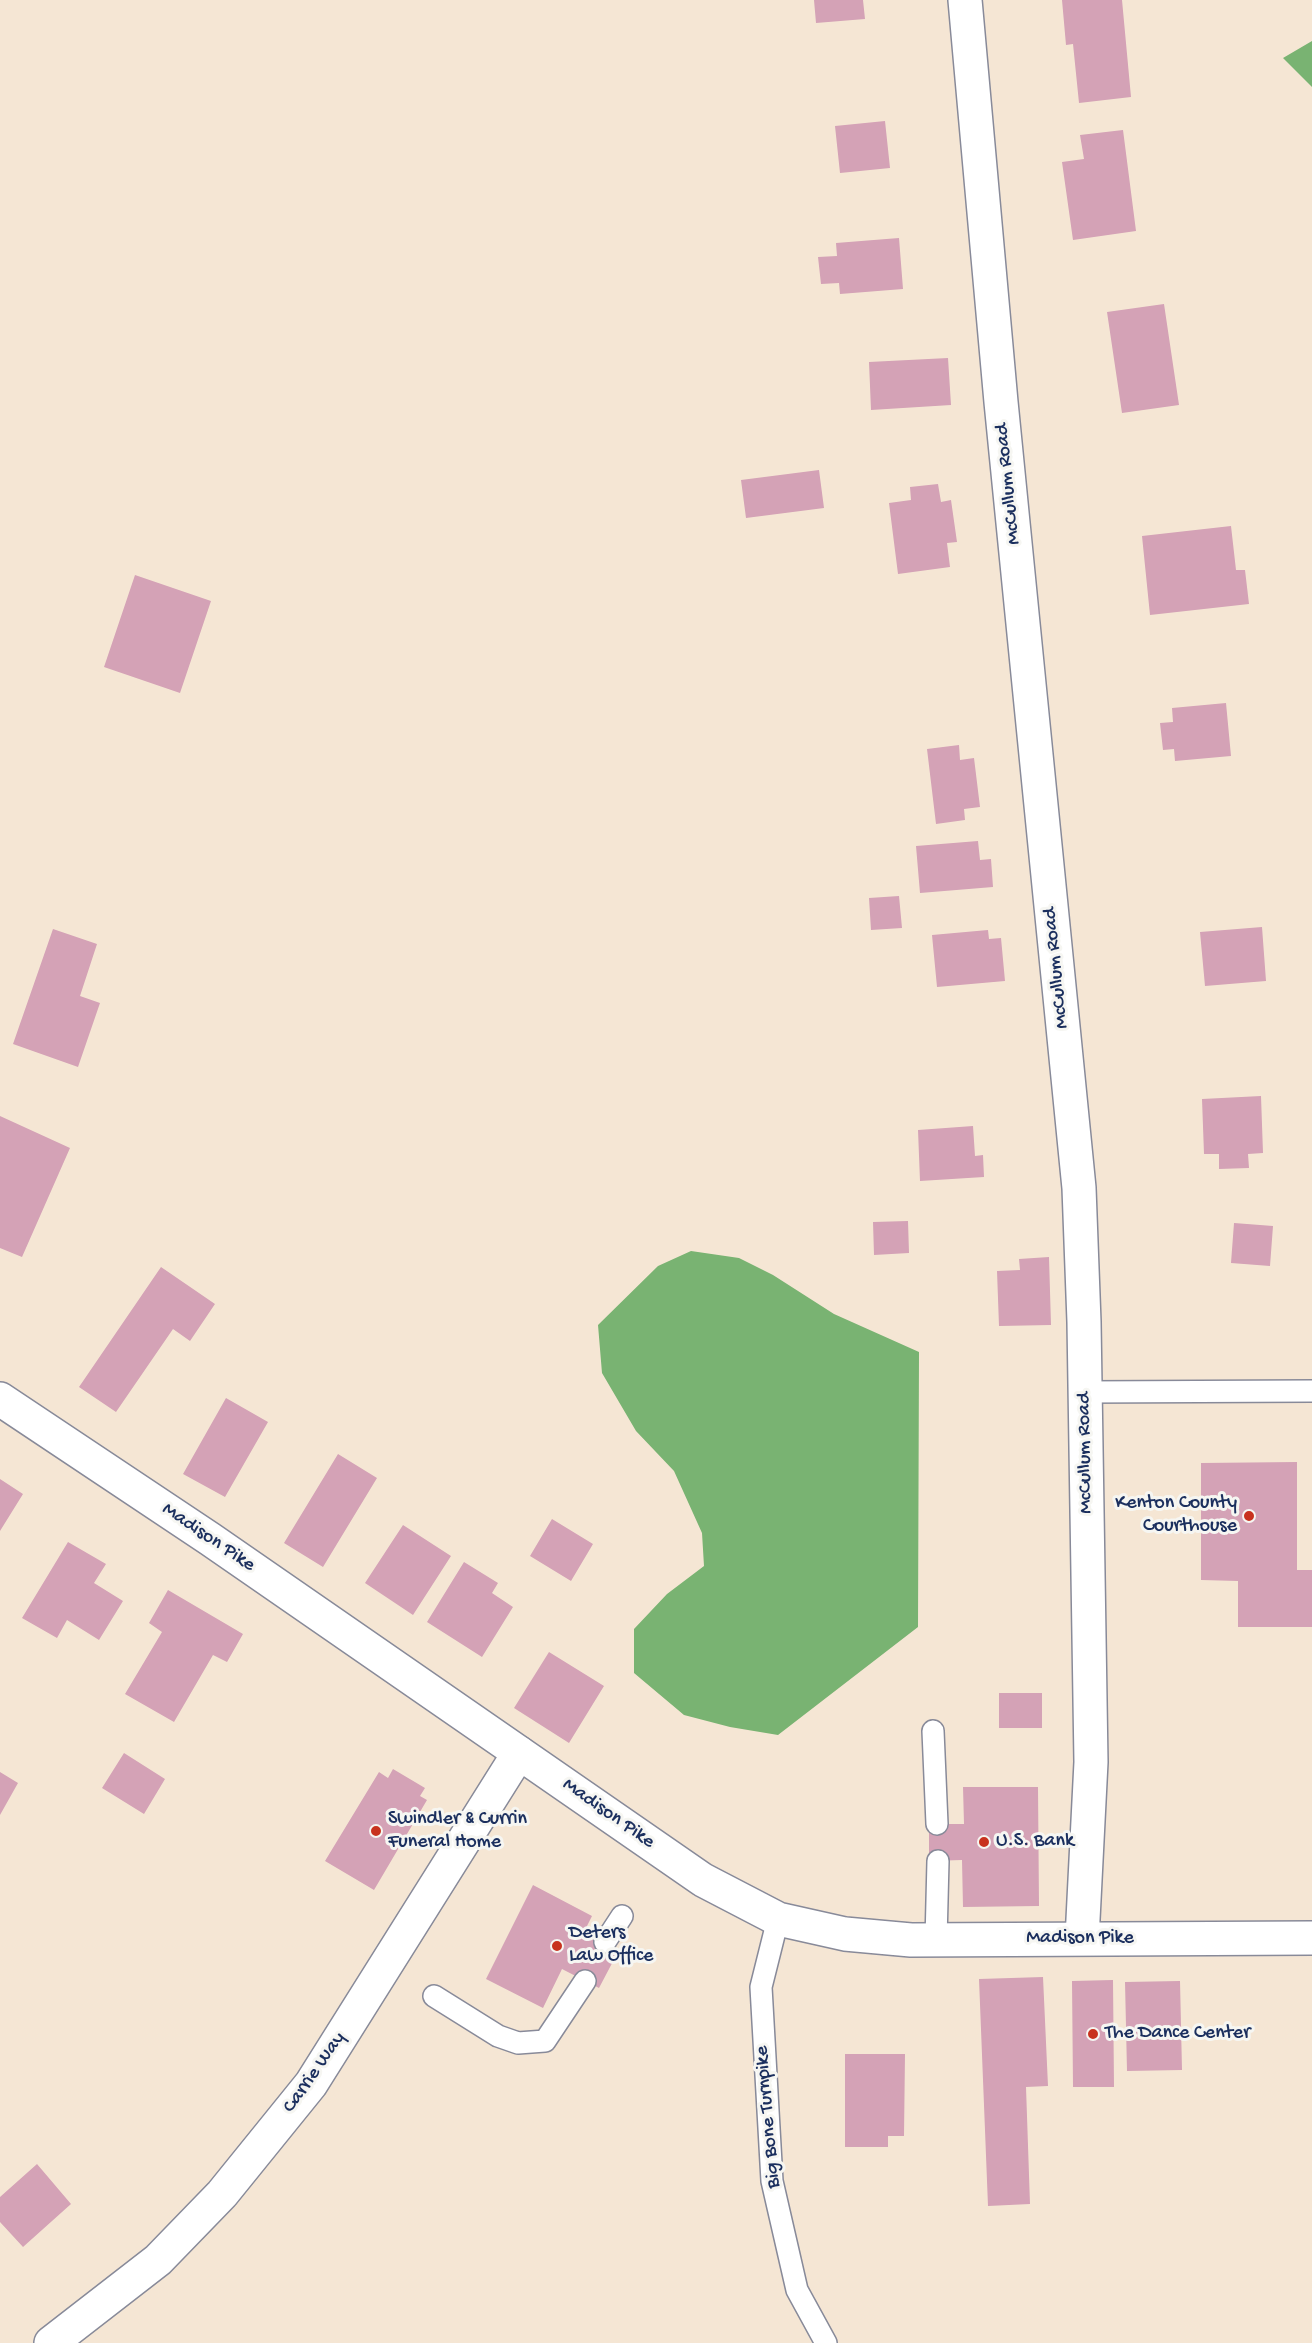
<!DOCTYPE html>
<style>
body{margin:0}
canvas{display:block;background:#f5e6d4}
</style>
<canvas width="1312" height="2343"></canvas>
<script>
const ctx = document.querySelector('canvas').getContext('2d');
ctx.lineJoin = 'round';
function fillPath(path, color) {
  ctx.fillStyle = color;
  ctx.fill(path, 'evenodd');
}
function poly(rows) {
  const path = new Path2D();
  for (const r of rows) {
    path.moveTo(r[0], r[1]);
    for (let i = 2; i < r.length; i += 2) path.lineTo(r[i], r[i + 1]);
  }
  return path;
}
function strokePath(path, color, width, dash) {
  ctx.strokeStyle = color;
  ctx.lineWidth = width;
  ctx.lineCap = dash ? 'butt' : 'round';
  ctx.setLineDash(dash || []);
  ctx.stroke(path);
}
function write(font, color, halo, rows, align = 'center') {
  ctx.font = font + ' "Gochi Hand",sans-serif';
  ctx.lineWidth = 6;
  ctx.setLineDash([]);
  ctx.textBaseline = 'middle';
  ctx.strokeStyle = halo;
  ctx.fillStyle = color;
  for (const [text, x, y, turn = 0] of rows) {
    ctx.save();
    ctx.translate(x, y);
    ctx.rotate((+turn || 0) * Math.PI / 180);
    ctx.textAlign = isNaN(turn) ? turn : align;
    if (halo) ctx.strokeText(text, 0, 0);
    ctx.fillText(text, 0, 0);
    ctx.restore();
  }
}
fillPath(poly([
 [1312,41,1312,87,1283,58],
 [691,1251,739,1258,773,1275,834,1314,919,1352,918,1627,778,1735,730,1727,684,1715,634,1673,634,1629,667,1594,704,1566,702,1533,674,1471,636,1431,602,1373,598,1325,658,1266]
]), '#79b372');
fillPath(poly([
 [814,0,863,0,865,19,816,23],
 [1062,0,1122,0,1131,97,1079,103,1073,44,1066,45],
 [885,121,890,168,840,173,835,126],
 [1123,130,1136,231,1073,240,1062,162,1084,159,1080,135],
 [899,238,903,289,840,294,839,283,821,284,818,257,837,256,836,243],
 [1164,304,1179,405,1122,413,1107,312],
 [948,358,951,405,871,410,869,362],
 [819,470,824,508,746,518,741,480],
 [938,484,941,502,951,500,957,542,947,543,950,567,898,574,889,503,911,500,910,487],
 [1231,526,1236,570,1245,570,1249,604,1150,615,1142,536],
 [135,575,211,601,180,693,104,667],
 [1226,703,1231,756,1175,761,1174,749,1163,750,1160,723,1173,722,1172,708],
 [959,745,960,760,974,758,980,807,964,809,965,820,936,824,927,749],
 [978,841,980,860,991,859,993,887,920,893,916,846],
 [899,896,902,928,871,930,869,898],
 [1262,927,1266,981,1205,986,1200,932],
 [53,929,97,944,80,996,100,1003,78,1067,13,1044],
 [988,930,989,939,1001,938,1005,981,937,987,932,935],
 [1261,1096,1263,1153,1248,1154,1249,1168,1219,1169,1219,1154,1204,1154,1202,1099],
 [0,1116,70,1148,22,1257,0,1248],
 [973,1126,975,1156,983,1155,984,1177,920,1181,918,1130],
 [908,1221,909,1253,874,1255,873,1222],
 [1234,1223,1273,1226,1270,1266,1231,1263],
 [1049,1257,1051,1325,999,1326,997,1271,1020,1270,1019,1259],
 [161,1267,215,1304,190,1341,173,1329,116,1412,79,1387],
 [226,1398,268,1422,225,1497,183,1474],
 [338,1454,377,1478,323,1567,284,1543],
 [1297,1462,1297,1570,1312,1570,1312,1627,1238,1627,1238,1581,1201,1580,1201,1463],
 [0,1479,23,1494,0,1531],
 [552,1519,593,1544,571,1581,530,1556],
 [403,1525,451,1556,413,1615,365,1583],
 [68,1542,106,1564,94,1583,123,1601,99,1640,67,1620,57,1638,22,1618],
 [464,1562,498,1583,492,1593,513,1607,482,1657,427,1622],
 [168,1590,243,1634,227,1662,213,1655,174,1722,125,1694,162,1632,149,1623],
 [549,1652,604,1686,569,1743,514,1708],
 [999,1693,1042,1693,1042,1728,999,1728],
 [124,1753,165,1779,144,1814,102,1788],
 [393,1769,425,1788,420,1796,427,1800,374,1890,325,1861,379,1772,388,1778],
 [0,1772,18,1783,0,1815],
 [963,1787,1038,1787,1039,1906,963,1907,962,1860,929,1861,929,1824,964,1824],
 [533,1885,592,1916,584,1932,619,1950,599,1988,562,1969,543,2008,486,1979],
 [1043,1977,1048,2086,1026,2087,1030,2204,988,2206,979,1979],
 [1113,1980,1114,2087,1073,2087,1072,1981],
 [1180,1981,1182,2070,1127,2071,1125,1982],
 [845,2054,905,2054,904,2136,888,2136,888,2147,845,2147],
 [37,2164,71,2204,23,2247,0,2222,0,2197]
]), '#d4a2b6');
const lane = poly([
 [1085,1392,1312,1391],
 [933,1731,937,1824],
 [778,1919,761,1987,772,2181,797,2290,826,2343],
 [936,1940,938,1861],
 [605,1942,622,1916],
 [434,1996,498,2036,518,2043,545,2041,585,1981]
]);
const street = poly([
 [51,2343,158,2260,222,2194,311,2084,519,1753]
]);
const secondary = poly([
 [965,0,1001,402,1079,1188,1084,1322,1091,1762,1082,1939],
 [0,1399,210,1539,703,1880,778,1919,845,1934,911,1940,1312,1938]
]);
strokePath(lane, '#888a99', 24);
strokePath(street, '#888a99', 36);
strokePath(secondary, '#888a99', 36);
strokePath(lane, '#fff', 21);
strokePath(street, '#fff', 33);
strokePath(secondary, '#fff', 33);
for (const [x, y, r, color] of [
 [1249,1516,6,"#c8321e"],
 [376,1831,6,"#c8321e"],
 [984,1842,6,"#c8321e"],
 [557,1946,6,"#c8321e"],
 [1093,2034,6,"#c8321e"]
]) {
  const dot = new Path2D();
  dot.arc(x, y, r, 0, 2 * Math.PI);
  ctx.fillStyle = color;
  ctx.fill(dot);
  strokePath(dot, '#f6f6f2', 2);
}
write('20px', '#1b2f5e', '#f6f6f2', [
 ["McCullum Road",1009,484,-96],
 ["McCullum Road",1057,968,-96],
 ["McCullum Road",1086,1453,-91],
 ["Madison Pike",208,1538,34],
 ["Madison Pike",608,1814,35],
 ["Madison Pike",1080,1939],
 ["Carrie Way",315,2073,-55],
 ["Big Bone Turnpike",769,2117,-95]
]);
write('20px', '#1b2f5e', '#f6f6f2', [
 ["Kenton County",1237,1504,"right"],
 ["Courthouse",1237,1527,"right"],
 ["Swindler & Currin",388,1820],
 ["Funeral Home",388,1843],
 ["U.S. Bank",996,1842],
 ["Deters",569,1934],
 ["Law Office",569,1957],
 ["The Dance Center",1105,2034]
], 'left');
</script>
